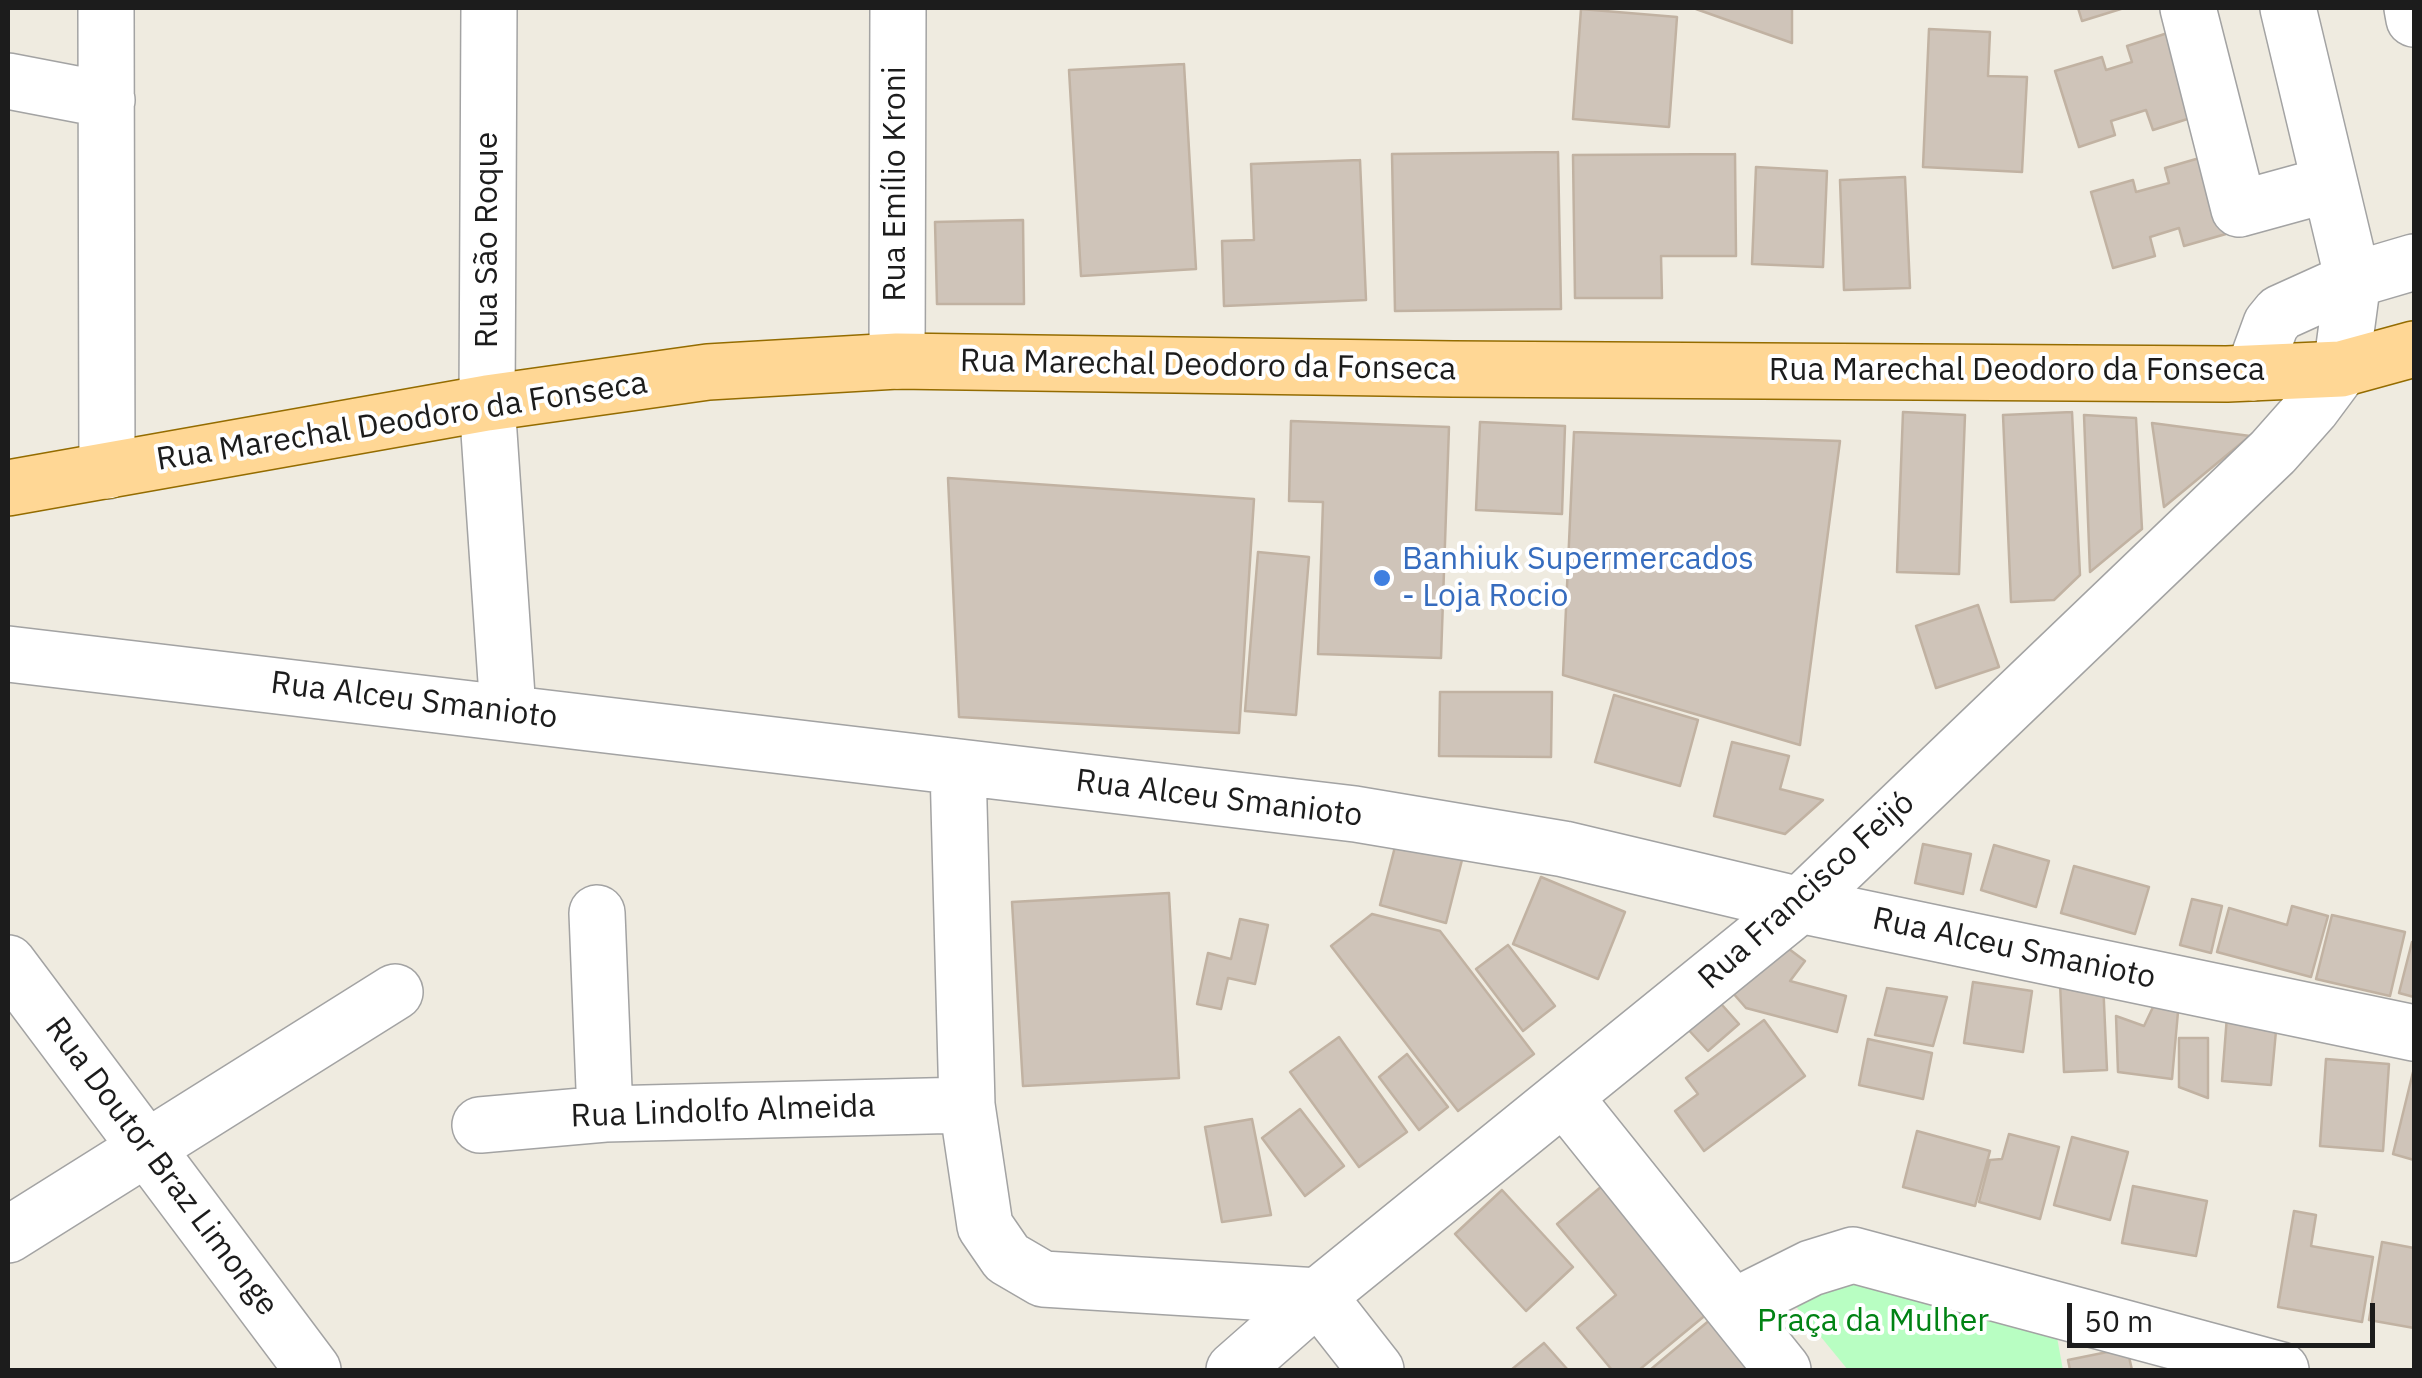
<!DOCTYPE html>
<meta charset="utf-8">
<style>
body{margin:0}
#map{position:relative;width:2422px;height:1378px;overflow:hidden;background:#efebe0;font-family:"IBM Plex Sans",sans-serif}
canvas{display:block}
.frame{position:absolute;inset:0;border:10px solid #1c1c1c;pointer-events:none}
.scale{position:absolute;left:2067px;top:1303px;width:308px;height:45px;box-sizing:border-box;border:5px solid #1c1c1c;border-top:0;padding-left:12px;font-size:30px;line-height:35px;white-space:nowrap;color:#1c1c1c;-webkit-text-stroke:8px #fff;paint-order:stroke}
</style>
<div id="map">
<canvas width="2422" height="1378"></canvas>
<div class="frame"></div>
<div class="scale">50 m</div>
</div>
<script>
const ctx = document.querySelector('canvas').getContext('2d');
ctx.lineJoin = 'round';
function fillPath(path, color) {
  ctx.fillStyle = color;
  ctx.fill(path, 'evenodd');
}
function poly(rows) {
  const path = new Path2D();
  for (const r of rows) {
    path.moveTo(r[0], r[1]);
    for (let i = 2; i < r.length; i += 2) path.lineTo(r[i], r[i + 1]);
  }
  return path;
}
function strokePath(path, color, width, dash) {
  ctx.strokeStyle = color;
  ctx.lineWidth = width;
  ctx.lineCap = dash ? 'butt' : 'round';
  ctx.setLineDash(dash || []);
  ctx.stroke(path);
}
function write(font, color, halo, rows, align = 'center') {
  ctx.font = font + ' "IBM Plex Sans",sans-serif';
  ctx.lineWidth = 8;
  ctx.setLineDash([]);
  ctx.textBaseline = 'middle';
  ctx.strokeStyle = halo;
  ctx.fillStyle = color;
  for (const [text, x, y, turn = 0] of rows) {
    ctx.save();
    ctx.translate(x, y);
    ctx.rotate((+turn || 0) * Math.PI / 180);
    ctx.textAlign = isNaN(turn) ? turn : align;
    if (halo) ctx.strokeText(text, 0, 0);
    ctx.fillText(text, 0, 0);
    ctx.restore();
  }
}
fillPath(poly([
 [1865,1270,2054,1321,2063,1370,1848,1370,1789,1298]
]), '#b8fec2');
const building = poly([
 [1696,8,1792,8,1792,43,1696,9,1696,8],
 [2078,8,2124,8,2082,21,2078,8],
 [1581,9,1677,17,1669,127,1573,119,1581,9],
 [1929,29,1990,32,1988,76,2027,77,2022,172,1923,167,1929,29],
 [2174,31,2200,115,2153,130,2146,110,2111,121,2115,135,2079,147,2055,71,2102,57,2106,70,2132,62,2127,46,2174,31],
 [1184,64,1196,269,1081,276,1069,70,1184,64],
 [1558,152,1561,309,1395,311,1392,154,1558,152],
 [1735,154,1736,256,1661,256,1662,298,1575,298,1573,155,1735,154],
 [2203,157,2226,234,2184,246,2179,228,2150,237,2155,256,2113,268,2091,192,2133,180,2136,192,2169,183,2165,168,2203,157],
 [1360,160,1366,300,1224,306,1222,241,1254,240,1251,164,1360,160],
 [1756,167,1827,171,1823,267,1752,264,1756,167],
 [1905,177,1910,288,1844,290,1840,180,1905,177],
 [1023,220,1024,304,937,304,935,222,1023,220],
 [1903,412,1965,415,1959,574,1897,572,1903,412],
 [2072,412,2080,575,2054,600,2011,602,2003,415,2072,412],
 [2084,415,2136,418,2142,529,2090,572,2084,415],
 [1291,421,1449,427,1441,658,1318,654,1323,502,1289,501,1291,421],
 [1480,422,1565,426,1562,514,1476,510,1480,422],
 [2152,423,2250,436,2164,507,2152,423],
 [1574,432,1840,441,1800,745,1563,675,1574,432],
 [948,478,1254,499,1239,733,959,717,948,478],
 [1258,552,1309,557,1296,715,1245,711,1258,552],
 [1978,605,1999,667,1936,688,1916,626,1978,605],
 [1440,692,1552,692,1551,757,1439,756,1440,692],
 [1614,695,1698,720,1680,786,1595,762,1614,695],
 [1732,742,1789,756,1780,789,1823,800,1785,834,1714,816,1732,742],
 [1397,839,1463,856,1446,923,1380,905,1397,839],
 [1923,844,1971,854,1963,894,1915,883,1923,844],
 [1994,845,2049,861,2036,907,1981,890,1994,845],
 [2074,866,2149,887,2135,934,2061,913,2074,866],
 [1541,877,1625,912,1598,979,1513,944,1541,877],
 [1169,893,1179,1078,1023,1086,1012,902,1169,893],
 [2192,899,2222,906,2211,953,2180,945,2192,899],
 [2292,906,2328,916,2311,977,2217,952,2229,908,2287,925,2292,906],
 [1372,914,1440,931,1534,1054,1458,1111,1331,946,1372,914],
 [2332,915,2405,932,2390,996,2316,979,2332,915],
 [1240,919,1268,925,1255,984,1228,978,1221,1009,1197,1004,1208,953,1231,959,1240,919],
 [1777,940,1805,961,1790,981,1846,996,1837,1032,1746,1008,1725,984,1777,940],
 [2412,942,2414,943,2414,997,2399,993,2412,942],
 [1508,945,1555,1006,1523,1031,1476,969,1508,945],
 [2103,981,2107,1070,2064,1072,2060,983,2103,981],
 [1973,982,2032,991,2023,1052,1964,1043,1973,982],
 [1887,988,1947,997,1933,1046,1875,1035,1887,988],
 [1715,997,1739,1024,1708,1051,1684,1025,1715,997],
 [2154,1005,2178,1012,2172,1079,2118,1072,2116,1016,2144,1026,2154,1005],
 [2227,1016,2277,1020,2271,1085,2222,1081,2227,1016],
 [1764,1020,1805,1076,1704,1151,1675,1111,1698,1094,1686,1078,1764,1020],
 [1339,1037,1407,1132,1359,1167,1290,1072,1339,1037],
 [2179,1038,2208,1038,2208,1098,2179,1087,2179,1038],
 [1868,1039,1932,1053,1923,1099,1859,1085,1868,1039],
 [1407,1054,1448,1107,1419,1130,1379,1077,1407,1054],
 [2326,1059,2389,1064,2383,1151,2320,1146,2326,1059],
 [2413,1072,2414,1072,2414,1160,2393,1154,2413,1072],
 [1300,1109,1344,1166,1305,1196,1262,1138,1300,1109],
 [1252,1119,1271,1215,1222,1222,1205,1127,1252,1119],
 [1917,1131,1990,1151,1975,1206,1903,1187,1917,1131],
 [2009,1134,2059,1147,2040,1219,1979,1202,1990,1160,2002,1159,2009,1134],
 [2072,1137,2128,1152,2110,1220,2054,1205,2072,1137],
 [1602,1186,1708,1313,1639,1370,1612,1370,1577,1328,1616,1295,1557,1224,1602,1186],
 [2133,1186,2207,1201,2196,1256,2122,1243,2133,1186],
 [1502,1190,1573,1267,1526,1311,1455,1234,1502,1190],
 [2294,1211,2316,1215,2311,1246,2373,1257,2362,1322,2278,1307,2294,1211],
 [2382,1242,2414,1248,2414,1328,2369,1320,2382,1242],
 [1711,1319,1750,1367,1746,1370,1650,1370,1711,1319],
 [1544,1343,1568,1370,1511,1370,1544,1343],
 [2127,1348,2132,1370,2070,1370,2068,1360,2127,1348]
]);
fillPath(building, '#cfc4b9');
strokePath(building, '#c1b2a2', 2.5);
const minor = poly([
 [106,8,107,471],
 [489,8,487,403,508,711],
 [2188,8,2239,209,2330,184],
 [2412,8,2414,19],
 [8,81,107,100],
 [897,361,898,8],
 [2253,373,2271,324,2280,313,2353,280,2414,262],
 [8,654,1355,814,1564,849,1800,905,2414,1033],
 [958,767,967,1105,985,1226,1007,1258,1043,1279,1318,1296,1376,1370],
 [597,913,605,1114],
 [8,963,313,1370],
 [1565,1098,1783,1370],
 [480,1125,605,1114,967,1105],
 [8,1235,395,992],
 [1733,1307,1811,1268,1853,1255,2281,1370],
 [1234,1370,1318,1296,1800,905,2273,452,2312,408,2341,369,2353,280,2288,8]
]);
const major = poly([
 [8,488,487,403,708,372,897,361,1453,369,2227,374,2341,369,2414,349]
]);
strokePath(minor, '#a3a3a3', 58);
strokePath(major, '#946c00', 58);
strokePath(minor, '#fff', 55);
strokePath(major, '#ffd795', 55);
for (const [x, y, r, color] of [
 [1382,578,10,"#3f7fe0"]
]) {
  const dot = new Path2D();
  dot.arc(x, y, r, 0, 2 * Math.PI);
  ctx.fillStyle = color;
  ctx.fill(dot);
  strokePath(dot, '#fff', 4);
}
write('32px', '#1c1c1c', '#fff', [
 ["Rua Emílio Kroni",896,184,-90],
 ["Rua São Roque",488,240,-90],
 ["Rua Marechal Deodoro da Fonseca",1208,366,1],
 ["Rua Marechal Deodoro da Fonseca",2017,371],
 ["Rua Marechal Deodoro da Fonseca",402,422,-9],
 ["Rua Alceu Smanioto",414,701,7],
 ["Rua Alceu Smanioto",1219,799,7],
 ["Rua Francisco Feijó",1807,891,-42],
 ["Rua Alceu Smanioto",2014,949,12],
 ["Rua Lindolfo Almeida",723,1112,-2],
 ["Rua Doutor Braz Limonge",161,1167,53]
]);
write('32px', '#366cbe', '#fff', [
 ["Banhiuk Supermercados",1402,560],
 ["- Loja Rocio",1402,597]
], 'left');
write('32px', '#018314', '#fff', [
 ["Praça da Mulher",1873,1322]
]);
</script>
